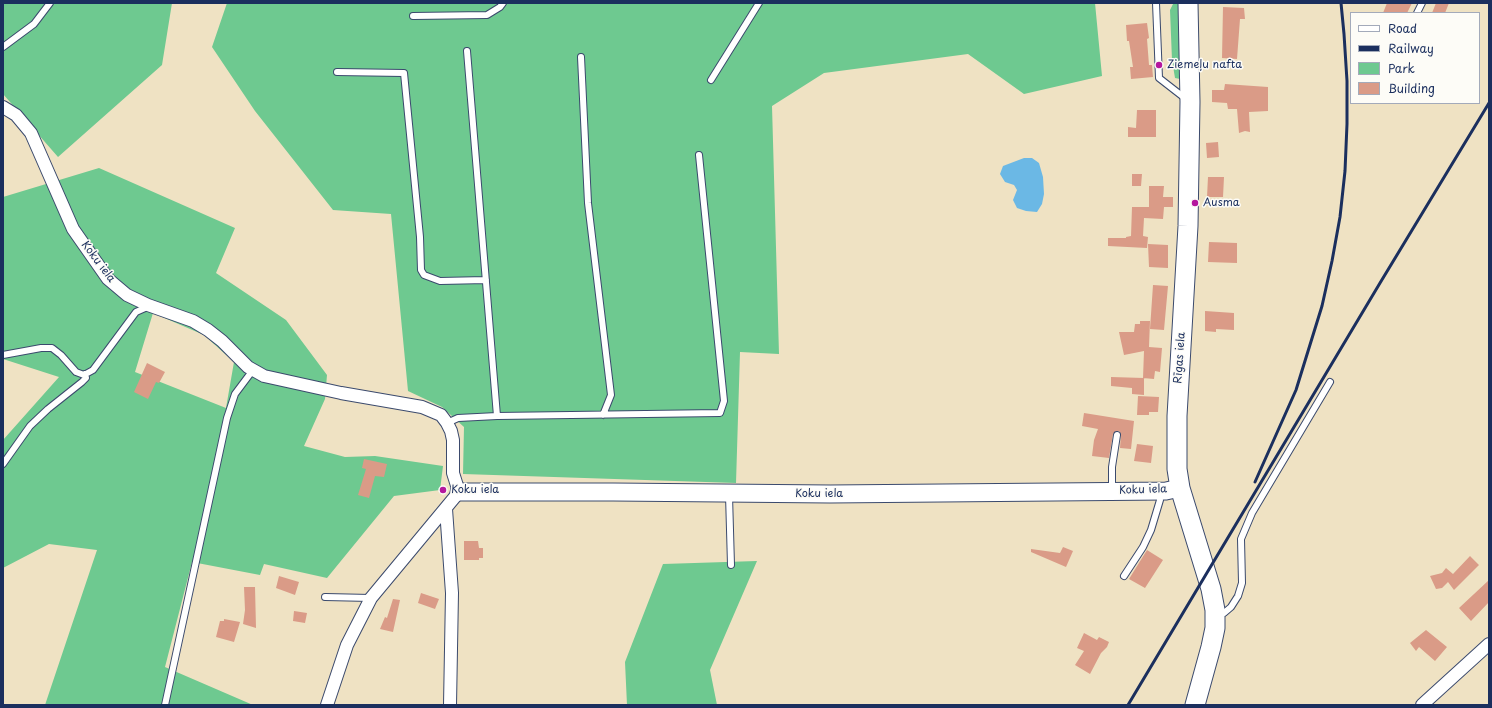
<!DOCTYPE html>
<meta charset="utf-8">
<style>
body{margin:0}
#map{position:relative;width:1492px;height:708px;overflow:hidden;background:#efe2c3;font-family:"Playpen Sans",sans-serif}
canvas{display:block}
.frame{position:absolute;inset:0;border:4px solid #1b2f5e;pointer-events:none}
.legend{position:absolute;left:1350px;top:12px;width:130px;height:92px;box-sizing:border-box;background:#fdfcf7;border:1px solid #a3aaba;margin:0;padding:5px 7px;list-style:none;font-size:12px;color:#1b2f5e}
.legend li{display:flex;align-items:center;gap:8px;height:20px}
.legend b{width:20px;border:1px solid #a3aaba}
</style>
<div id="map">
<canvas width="1492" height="708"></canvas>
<div class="frame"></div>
<ul class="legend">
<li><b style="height:5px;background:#fff"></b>Road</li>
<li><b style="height:5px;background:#1b2f5e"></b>Railway</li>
<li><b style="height:11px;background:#6ec990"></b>Park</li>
<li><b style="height:11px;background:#da9b87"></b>Building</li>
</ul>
</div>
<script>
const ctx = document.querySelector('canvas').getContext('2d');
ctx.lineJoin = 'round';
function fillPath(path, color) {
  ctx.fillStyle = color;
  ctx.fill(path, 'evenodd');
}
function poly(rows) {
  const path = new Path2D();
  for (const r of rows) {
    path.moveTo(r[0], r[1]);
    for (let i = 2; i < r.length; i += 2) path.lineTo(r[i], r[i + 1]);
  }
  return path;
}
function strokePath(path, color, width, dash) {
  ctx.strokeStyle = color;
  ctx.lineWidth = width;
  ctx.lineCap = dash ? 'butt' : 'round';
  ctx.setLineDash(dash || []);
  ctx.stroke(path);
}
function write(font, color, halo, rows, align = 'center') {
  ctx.font = font + ' "Playpen Sans",sans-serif';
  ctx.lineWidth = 3;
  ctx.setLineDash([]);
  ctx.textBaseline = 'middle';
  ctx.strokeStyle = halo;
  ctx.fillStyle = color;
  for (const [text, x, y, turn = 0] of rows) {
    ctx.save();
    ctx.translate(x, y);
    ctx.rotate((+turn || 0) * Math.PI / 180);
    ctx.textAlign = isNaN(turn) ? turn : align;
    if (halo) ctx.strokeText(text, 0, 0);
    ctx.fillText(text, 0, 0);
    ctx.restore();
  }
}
fillPath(poly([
 [3,3,172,3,162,65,58,157,3,94],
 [227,3,1095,3,1102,76,1024,94,968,54,824,73,772,106,779,354,740,352,736,483,463,474,464,427,442,407,408,391,391,214,333,210,255,111,212,47],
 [1173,4,1178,4,1180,79,1175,78,1172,60,1170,10],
 [99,168,235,228,216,273,286,320,327,375,325,399,304,446,345,457,375,456,443,466,440,490,394,496,327,578,264,564,260,575,192,562,165,667,253,705,45,705,97,550,49,544,3,568,3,440,59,377,3,359,3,197],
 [153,313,204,335,234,362,226,408,135,372],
 [757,561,710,670,717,705,627,705,625,662,663,564]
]), '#6ec990');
fillPath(poly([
 [1024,158,1032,158,1039,163,1043,177,1044,194,1042,204,1037,212,1026,211,1017,208,1013,200,1017,190,1014,185,1005,182,1000,174,1003,166]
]), '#6bb8e5');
fillPath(poly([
 [1387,3,1412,3,1407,13,1383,13],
 [1436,3,1449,3,1445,13,1432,13],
 [1223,7,1244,8,1245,19,1240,19,1237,59,1222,58],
 [1147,23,1149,38,1147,39,1149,65,1152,65,1153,77,1131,79,1130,67,1133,67,1129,41,1127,41,1126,25],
 [1225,84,1268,87,1268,111,1249,112,1250,132,1245,131,1239,133,1237,109,1228,109,1227,103,1212,102,1212,90,1224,90],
 [1137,110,1156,110,1156,137,1128,137,1128,127,1136,128],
 [1218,142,1219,157,1207,158,1206,143],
 [1132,174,1142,174,1141,186,1132,186],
 [1208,177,1224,177,1223,197,1207,197],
 [1149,186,1164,186,1163,197,1173,197,1173,207,1164,207,1163,219,1144,218,1143,236,1148,237,1147,248,1108,246,1108,238,1126,238,1126,237,1131,236,1132,207,1149,207],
 [1209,242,1237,243,1237,263,1208,262],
 [1148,244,1168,245,1168,268,1149,267],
 [1153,285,1168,286,1164,330,1150,329],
 [1205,311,1234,313,1234,330,1216,329,1216,332,1205,331],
 [1140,321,1150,321,1149,347,1162,348,1160,372,1155,371,1154,379,1143,378,1144,351,1124,355,1119,332,1134,332,1135,324,1140,324],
 [147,363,165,372,159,383,156,382,148,399,134,392],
 [1111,377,1144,378,1144,395,1132,394,1132,388,1111,386],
 [1138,396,1159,397,1158,412,1149,412,1149,415,1137,415],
 [1084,413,1134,421,1131,449,1120,448,1121,434,1119,431,1116,431,1113,434,1109,458,1092,456,1094,440,1098,429,1082,426],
 [1137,444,1153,446,1151,463,1134,461],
 [364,459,387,464,384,477,375,476,369,498,358,495,366,469,362,468],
 [464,541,478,541,479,548,483,548,483,558,479,558,479,560,464,560],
 [1063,547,1073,551,1066,567,1031,552,1031,549,1060,553],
 [1147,550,1163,560,1145,588,1129,579],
 [1470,556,1479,565,1454,590,1448,582,1442,588,1436,589,1430,576,1442,573,1446,568,1453,574],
 [279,576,299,582,295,595,276,588],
 [1489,580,1489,602,1471,621,1459,608],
 [244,587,255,587,256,628,243,624,245,610],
 [421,593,439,599,435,609,418,603],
 [393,599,400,600,393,632,380,629,385,617,387,618],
 [294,611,307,613,305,623,293,621],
 [224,619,240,622,234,642,216,637,220,621,224,621],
 [1426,630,1447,647,1435,661,1419,647,1416,651,1410,643],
 [1084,633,1097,640,1099,637,1109,642,1107,647,1101,653,1090,674,1075,665,1084,651,1077,648]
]), '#da9b87');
const lane = poly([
 [1156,3,1159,78,1186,99],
 [1417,13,1422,3],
 [413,16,487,15,500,7,503,3],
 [3,47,34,24,50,3],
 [467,51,497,416],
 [581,57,588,203,611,395,603,415],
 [337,72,404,73,420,237,421,270,424,275,440,281,486,280],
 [711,80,759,3],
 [3,355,41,348,52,348,61,355,76,372,84,375,93,370,136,312,145,308,148,305],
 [447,423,458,418,497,416,720,413,724,401,699,155],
 [3,464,30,426,48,409,82,382,86,378,85,374],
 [1112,490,1112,467,1117,435],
 [729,495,731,565],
 [1124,576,1143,547,1151,530,1160,500,1159,492],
 [325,597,371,598],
 [1217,614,1224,613,1231,607,1238,596,1242,583,1241,539,1252,513,1330,382],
 [165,705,227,418,235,394,253,370]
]);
const street = poly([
 [3,107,16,115,31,133,73,229,108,279,127,295,148,305,193,321,208,330,222,341,248,367,264,376,341,393,422,407,441,415,447,423,451,431,453,440,453,473,459,492,371,598,347,645,327,705],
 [446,509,452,593,450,705],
 [1422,705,1489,644]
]);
const secondary = poly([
 [459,492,613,492,830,494,1166,491,1180,488]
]);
const primary = poly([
 [1188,3,1190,102,1188,226,1177,416,1177,469,1180,488,1211,589,1215,610,1215,628,1211,647,1195,705]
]);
strokePath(lane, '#3b4a6d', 8);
strokePath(street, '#3b4a6d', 14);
strokePath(secondary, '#3b4a6d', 19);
strokePath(primary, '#3b4a6d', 21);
strokePath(lane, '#fff', 6);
strokePath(street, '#fff', 12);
strokePath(secondary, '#fff', 17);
strokePath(primary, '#fff', 19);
strokePath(poly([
 [1255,482,1296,390,1322,306,1332,261,1340,217,1345,171,1347,124,1347,81,1344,34,1341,3],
 [1128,705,1380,283,1489,103]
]), '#1b2f5e', 3);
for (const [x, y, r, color] of [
 [1159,65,4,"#b5179e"],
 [1195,203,4,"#b5179e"],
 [443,490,4,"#b5179e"]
]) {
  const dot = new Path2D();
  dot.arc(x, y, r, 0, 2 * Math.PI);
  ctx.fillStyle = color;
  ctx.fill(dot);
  strokePath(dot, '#fdfcf7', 1.5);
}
write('11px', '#1b2f5e', '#fdfcf7', [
 ["Ziemeļu nafta",1167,65],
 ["Ausma",1203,203],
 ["Koku iela",451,490]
], 'left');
write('11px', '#1b2f5e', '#fdfcf7', [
 ["Koku iela",98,262,53],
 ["Rīgas iela",1180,358,-86],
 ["Koku iela",1143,490,-2],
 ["Koku iela",819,494]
]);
</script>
